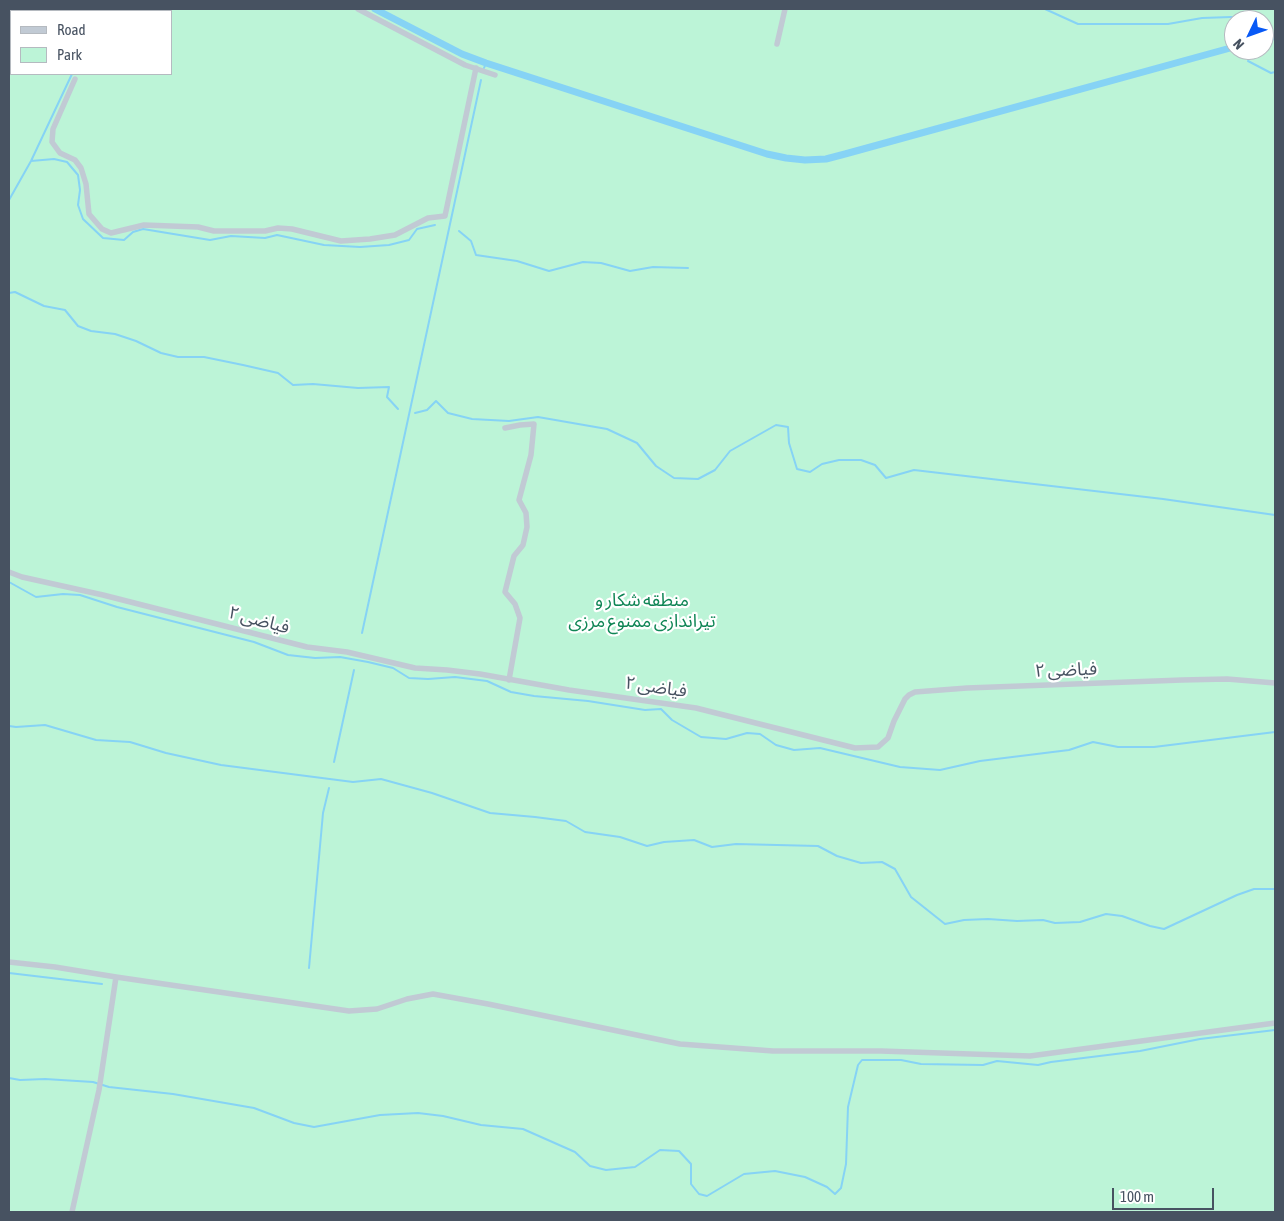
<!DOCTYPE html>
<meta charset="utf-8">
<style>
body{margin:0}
#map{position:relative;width:1284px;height:1221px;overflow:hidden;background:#f3f1f1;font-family:"Asap Condensed",sans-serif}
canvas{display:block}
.frame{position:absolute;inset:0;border:10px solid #475261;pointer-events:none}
.legend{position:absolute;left:10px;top:10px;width:162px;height:65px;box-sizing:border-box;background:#fff;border:1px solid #b5bac0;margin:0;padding:6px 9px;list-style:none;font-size:15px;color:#475261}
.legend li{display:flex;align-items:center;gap:10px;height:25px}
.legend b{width:25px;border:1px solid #b5bac0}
.north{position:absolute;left:1224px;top:10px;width:50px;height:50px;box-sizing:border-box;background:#fff;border:1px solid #b5bac0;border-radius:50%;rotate:228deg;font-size:14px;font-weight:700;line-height:20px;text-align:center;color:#475261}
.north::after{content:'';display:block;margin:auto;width:18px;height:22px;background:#0859f6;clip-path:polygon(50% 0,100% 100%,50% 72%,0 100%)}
.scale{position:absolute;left:1112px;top:1188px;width:102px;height:22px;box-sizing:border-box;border:2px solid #475261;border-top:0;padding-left:6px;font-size:15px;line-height:18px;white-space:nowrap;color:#475261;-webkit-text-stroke:4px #fff;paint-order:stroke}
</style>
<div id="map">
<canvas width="1284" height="1221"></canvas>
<div class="frame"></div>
<ul class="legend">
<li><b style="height:6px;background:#c1cad4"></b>Road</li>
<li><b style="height:14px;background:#bcf4d7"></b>Park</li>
</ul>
<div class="north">N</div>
<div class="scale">100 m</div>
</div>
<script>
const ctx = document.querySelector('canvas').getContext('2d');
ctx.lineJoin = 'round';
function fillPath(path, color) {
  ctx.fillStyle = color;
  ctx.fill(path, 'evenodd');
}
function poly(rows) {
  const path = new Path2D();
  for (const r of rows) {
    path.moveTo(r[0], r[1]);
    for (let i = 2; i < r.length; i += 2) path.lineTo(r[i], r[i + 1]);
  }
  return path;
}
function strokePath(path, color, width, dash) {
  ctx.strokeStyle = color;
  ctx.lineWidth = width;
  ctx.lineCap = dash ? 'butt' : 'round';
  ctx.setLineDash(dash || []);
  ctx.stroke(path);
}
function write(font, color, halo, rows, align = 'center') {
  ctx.font = font + ' "Asap Condensed","Noto Sans Arabic",sans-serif';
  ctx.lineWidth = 4.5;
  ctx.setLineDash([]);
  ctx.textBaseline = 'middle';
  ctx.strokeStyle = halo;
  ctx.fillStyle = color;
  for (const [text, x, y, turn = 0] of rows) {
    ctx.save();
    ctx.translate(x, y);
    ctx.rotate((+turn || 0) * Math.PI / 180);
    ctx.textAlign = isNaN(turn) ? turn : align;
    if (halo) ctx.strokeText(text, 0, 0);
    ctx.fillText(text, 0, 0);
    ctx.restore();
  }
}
fillPath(poly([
 [9,9,1275,9,1275,1212,9,1212],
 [11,11,171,11,171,74,11,74],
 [1234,20,1264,20,1264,50,1234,50]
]), '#bcf4d7');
strokePath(poly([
 [1045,9,1078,24,1168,24,1202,18,1231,17,1242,17,1242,20],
 [97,11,98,9],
 [1248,61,1271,73,1275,72],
 [484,68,486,63],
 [31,161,54,159,67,162,78,175,80,190,78,205,83,219,103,238,124,240,133,232,143,229,210,240,231,236,265,238,277,235,324,245,360,247,389,245,409,240,417,229,435,225],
 [9,200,31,161,72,74],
 [459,231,471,241,476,255,517,261,549,271,583,262,601,263,630,271,653,267,688,268],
 [9,293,15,292,44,306,65,310,78,326,91,331,115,334,136,341,161,353,178,357,204,357,243,365,278,373,293,385,313,384,358,388,389,387,387,397,398,409],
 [415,413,427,410,436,401,448,413,472,419,509,421,538,417,607,429,637,443,656,466,674,478,698,479,715,470,730,451,776,425,788,427,789,443,797,469,810,472,822,464,839,460,861,460,875,465,886,478,914,470,1163,499,1275,515],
 [9,582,36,597,63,594,80,595,117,607,254,642,288,655,315,658,340,657,368,662,393,668,409,678,428,679,455,677,487,681,511,692,534,696,588,701,645,710,661,709,672,720,701,737,726,739,747,733,760,734,776,745,794,750,820,748,900,767,940,770,980,761,1069,750,1093,742,1118,747,1154,747,1275,732],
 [362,633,481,80],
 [9,726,16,727,45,725,96,740,130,742,166,753,221,765,353,782,381,779,432,793,490,813,535,817,566,821,585,832,620,837,647,846,664,842,694,840,712,847,736,844,818,846,837,856,861,863,882,862,895,869,911,897,945,924,964,920,988,919,1017,921,1043,920,1055,923,1080,922,1106,914,1122,916,1150,926,1164,929,1237,895,1254,889,1275,889],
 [334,762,354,670],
 [309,968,323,813,329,788],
 [9,973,102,984],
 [9,1078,20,1080,45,1079,93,1082,109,1087,173,1094,254,1108,294,1123,314,1127,380,1115,418,1113,443,1116,481,1125,523,1129,575,1152,590,1166,606,1170,635,1167,660,1150,679,1151,691,1164,691,1184,699,1194,707,1196,744,1174,775,1171,805,1177,827,1187,835,1194,841,1188,846,1164,848,1107,858,1065,862,1060,901,1060,921,1064,983,1065,997,1061,1038,1065,1051,1062,1140,1051,1200,1039,1275,1030]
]), '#86d3f5', 2);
strokePath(poly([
 [375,9,462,54,486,63,767,154,786,158,805,160,826,159,845,154,1234,47],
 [1264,39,1275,36]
]), '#86d3f5', 7);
strokePath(poly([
 [358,9,465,65,495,75],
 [777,44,785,9],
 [75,79,53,129,52,142,60,153,75,160,81,168,86,184,89,214,102,229,111,233,144,225,198,227,214,231,265,231,278,228,292,229,341,241,370,239,395,235,428,218,445,216,476,68],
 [505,428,520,425,534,424,531,455,519,500,526,513,527,527,523,545,514,556,505,592,515,604,520,618,509,680],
 [9,572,22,577,103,595,307,647,347,652,415,668,447,670,480,674,569,690,696,708,855,748,878,747,888,738,894,721,905,699,909,695,915,692,967,688,1182,680,1227,679,1275,683],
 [9,962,55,967,116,977,349,1011,377,1009,407,999,433,994,488,1004,680,1044,773,1051,881,1051,1030,1056,1275,1023],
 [72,1212,99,1090,116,977]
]), '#c1cad4', 5.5);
write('18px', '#0f8555', '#fff', [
 ["منطقه شکار و",642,600],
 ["تیراندازی ممنوع مرزی",642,621]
]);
write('18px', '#475261', '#fff', [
 ["فیاضی ۲",259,620,15],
 ["فیاضی ۲",1066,670,-2],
 ["فیاضی ۲",656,687,8]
]);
</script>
